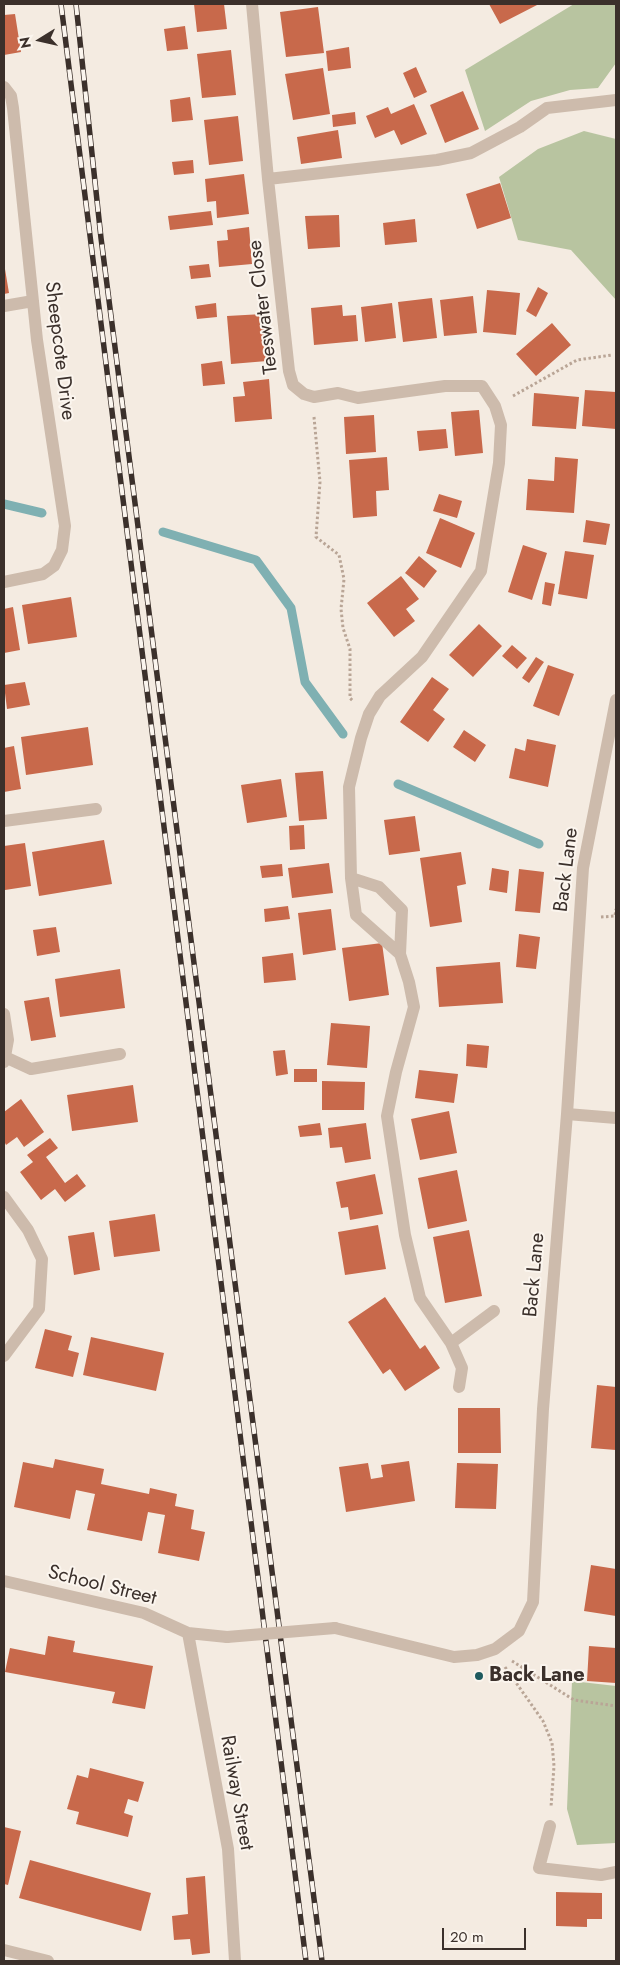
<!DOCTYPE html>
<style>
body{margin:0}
#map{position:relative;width:620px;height:1965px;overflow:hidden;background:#f4ebe1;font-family:Jost,sans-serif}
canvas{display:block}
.frame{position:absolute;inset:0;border:5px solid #3b302b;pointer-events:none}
.north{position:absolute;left:15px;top:15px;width:50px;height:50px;-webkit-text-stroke:4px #fbf5ee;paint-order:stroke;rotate:260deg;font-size:14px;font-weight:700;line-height:20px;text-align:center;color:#3b302b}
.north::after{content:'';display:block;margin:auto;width:18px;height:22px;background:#3b302b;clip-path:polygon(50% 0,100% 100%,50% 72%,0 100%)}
.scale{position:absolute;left:442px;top:1928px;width:84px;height:22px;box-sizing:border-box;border:2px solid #3b302b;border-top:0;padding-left:6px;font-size:15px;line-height:18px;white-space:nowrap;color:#3b302b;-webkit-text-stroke:4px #fbf5ee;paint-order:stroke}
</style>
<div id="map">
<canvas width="620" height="1965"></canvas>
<div class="frame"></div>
<div class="north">N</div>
<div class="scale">20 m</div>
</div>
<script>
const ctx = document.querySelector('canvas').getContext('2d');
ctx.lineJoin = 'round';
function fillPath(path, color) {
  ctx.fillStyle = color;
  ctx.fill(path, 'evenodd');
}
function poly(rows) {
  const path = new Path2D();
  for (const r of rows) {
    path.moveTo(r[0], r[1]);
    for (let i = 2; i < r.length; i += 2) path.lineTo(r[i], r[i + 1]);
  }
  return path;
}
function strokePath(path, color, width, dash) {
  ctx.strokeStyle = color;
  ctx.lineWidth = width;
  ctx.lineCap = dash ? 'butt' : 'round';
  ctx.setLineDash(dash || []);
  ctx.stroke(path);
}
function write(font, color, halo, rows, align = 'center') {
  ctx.font = font + ' Jost,sans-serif';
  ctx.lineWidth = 4;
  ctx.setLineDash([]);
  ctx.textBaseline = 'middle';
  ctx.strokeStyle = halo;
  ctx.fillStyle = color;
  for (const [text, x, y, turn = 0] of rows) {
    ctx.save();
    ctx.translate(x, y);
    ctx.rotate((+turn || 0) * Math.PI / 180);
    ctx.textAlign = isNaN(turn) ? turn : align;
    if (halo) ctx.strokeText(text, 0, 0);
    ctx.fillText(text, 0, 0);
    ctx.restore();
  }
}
fillPath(poly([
 [574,4,616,4,616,63,598,88,570,90,531,101,485,131,465,70],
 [584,131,616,139,616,300,571,250,518,240,499,177,538,149],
 [572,1681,616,1686,616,1843,577,1845,567,1809]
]), '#b8c4a0');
strokePath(poly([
 [4,504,42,513],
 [163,532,256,560,291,608,305,682,343,734],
 [398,784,539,844]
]), '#7fb0b2', 9);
fillPath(poly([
 [194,4,224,4,227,29,197,32],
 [489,4,539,4,500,24],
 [318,7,324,53,286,57,280,12],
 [15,14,21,52,4,55,4,15],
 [185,26,188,49,167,51,164,29],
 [349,47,351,68,328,71,326,51],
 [231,50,236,95,202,98,197,54],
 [416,67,427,92,414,98,403,73],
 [323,68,330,114,293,120,285,74],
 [463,91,479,129,445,143,430,105],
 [190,97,193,120,172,122,170,100],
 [414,104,427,134,401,145,394,130,375,138,366,116,388,107,391,114],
 [355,112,356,124,333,127,332,115],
 [238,116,243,161,209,165,204,120],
 [338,130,342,158,301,164,297,137],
 [193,160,194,173,174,175,172,162],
 [244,174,249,214,217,218,216,201,207,202,205,179],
 [500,183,511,218,477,229,466,194],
 [211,211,213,225,170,230,168,216],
 [339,215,340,247,308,249,305,216],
 [415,219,417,242,385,245,383,223],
 [249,227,252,264,219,267,217,241,228,240,227,230],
 [4,263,9,293,4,294],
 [209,264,211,277,191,279,189,266],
 [538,287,548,293,536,317,526,311],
 [487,290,520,293,516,335,483,332],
 [473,296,477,333,444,336,440,300],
 [432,298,437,338,403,342,398,302],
 [216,303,217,317,197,319,195,306],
 [392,303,396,338,365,342,361,307],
 [342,305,343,316,356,315,358,341,314,345,311,308],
 [263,314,267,361,231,364,227,316],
 [552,323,571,345,536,376,516,354],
 [222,361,225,384,203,386,201,364],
 [269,379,272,419,235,422,233,397,245,396,243,382],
 [585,390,616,392,616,429,582,426],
 [534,393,579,397,576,429,532,426],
 [479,410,483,453,455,456,451,412],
 [374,415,376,452,346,454,344,417],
 [446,429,448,448,419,451,417,431],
 [387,457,389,490,376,491,377,516,353,518,349,460],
 [555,457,578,459,574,513,526,510,528,479,554,481],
 [439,494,462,501,457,518,433,511],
 [440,518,475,533,461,568,426,553],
 [586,520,610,524,606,545,583,542],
 [523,545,547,553,532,600,508,592],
 [565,551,594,555,587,599,558,594],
 [419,556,437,571,424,588,405,573],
 [401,576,419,599,406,609,415,621,394,637,367,603],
 [545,582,555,584,551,606,542,604],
 [71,597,77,637,28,644,22,605],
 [13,607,20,650,4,653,4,609],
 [479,624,502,646,473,677,449,655],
 [512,645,527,658,517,669,502,656],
 [536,657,544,662,529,683,522,678],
 [548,665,574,674,559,716,533,706],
 [432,677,449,689,433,710,445,719,428,742,400,722],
 [25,682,30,705,7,709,4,685],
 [88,727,93,765,26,775,21,737],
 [464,730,486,745,475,762,453,747],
 [527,739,556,745,548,787,509,778,515,748,525,751],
 [14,746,21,789,4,792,4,748],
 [323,771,327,819,299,821,295,773],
 [281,779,287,817,247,823,241,785],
 [415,816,420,851,389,855,384,820],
 [304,825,305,849,290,850,289,826],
 [104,840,112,884,39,896,32,852],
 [25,843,31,886,5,890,4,846],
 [461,852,466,884,457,886,462,922,430,927,420,858],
 [329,863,333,893,292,898,288,868],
 [282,864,283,876,262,878,260,866],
 [492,868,509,871,507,893,489,890],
 [519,869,544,872,540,913,515,911],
 [288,906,290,919,265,922,264,909],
 [331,909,336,950,303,955,298,913],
 [56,927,60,952,37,956,33,930],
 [519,934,540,937,536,969,516,967],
 [382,943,389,995,349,1001,342,948],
 [293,953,296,980,264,983,262,957],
 [500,962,503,1003,439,1007,436,967],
 [120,969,125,1008,60,1017,55,979],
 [49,997,56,1037,31,1041,24,1001],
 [331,1023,370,1026,367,1068,327,1065],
 [467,1044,489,1046,487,1068,466,1066],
 [285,1050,288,1074,276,1076,273,1051],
 [294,1069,317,1069,317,1082,294,1082],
 [419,1070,458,1074,454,1103,415,1098],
 [322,1081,365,1082,364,1110,322,1110],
 [133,1085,138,1122,72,1131,67,1095],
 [21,1099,44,1132,24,1147,17,1137,6,1145,4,1141,4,1112],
 [449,1111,457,1153,420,1160,411,1119],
 [320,1123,322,1135,300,1137,298,1126],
 [366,1123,371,1159,345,1163,342,1147,330,1148,328,1128],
 [50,1138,58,1148,46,1157,65,1183,77,1174,86,1186,65,1202,55,1189,41,1200,20,1172,33,1162,27,1155],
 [457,1170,467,1221,428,1229,418,1178],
 [375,1174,383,1214,350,1220,348,1207,341,1208,336,1182],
 [155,1214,160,1251,114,1257,109,1221],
 [378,1225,386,1269,345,1275,338,1232],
 [469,1230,482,1296,445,1303,433,1237],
 [94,1232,100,1270,74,1275,68,1236],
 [385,1297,420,1349,425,1345,440,1368,405,1391,390,1369,383,1374,348,1322],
 [45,1329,72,1336,68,1350,79,1353,73,1377,35,1368],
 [91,1337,164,1353,156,1391,83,1375],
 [597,1385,616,1387,616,1450,591,1448],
 [458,1408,500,1408,501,1453,458,1453],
 [55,1459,104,1469,101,1484,149,1494,150,1488,177,1494,175,1506,194,1510,191,1529,205,1532,199,1561,158,1553,165,1515,148,1512,142,1541,87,1530,95,1494,76,1490,70,1519,14,1507,23,1462,53,1468],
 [409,1461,415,1501,346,1512,339,1467,368,1463,371,1479,383,1477,381,1465],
 [457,1463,498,1464,496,1509,455,1508],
 [591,1565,616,1569,616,1616,584,1611],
 [48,1636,75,1641,73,1652,153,1666,145,1709,112,1703,115,1692,5,1672,10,1648,45,1655],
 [589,1646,616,1648,616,1683,587,1681],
 [90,1768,144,1782,138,1802,128,1799,124,1813,133,1816,128,1837,76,1824,79,1812,67,1809,77,1775,88,1778],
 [4,1827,21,1831,8,1885,4,1884],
 [30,1860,151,1893,141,1931,19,1898],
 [205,1876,210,1953,192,1955,190,1939,174,1940,172,1916,188,1914,186,1878],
 [556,1892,602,1893,602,1919,587,1919,587,1927,556,1926]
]), '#c8694b');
strokePath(poly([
 [513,396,577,360,612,355],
 [314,417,320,482,316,537,339,555,344,579,341,609,343,628,350,649,350,698,353,701],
 [601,917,615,916,616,909],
 [512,1661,574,1700,616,1706],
 [505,1667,543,1721,552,1743,554,1766,551,1807]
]), '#b9a596', 3, [2.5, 2.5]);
strokePath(poly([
 [252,4,268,179,289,371,293,385,304,394,314,397,338,393,358,398,445,386,482,386,495,406,501,425,499,463,481,571,422,657,380,696,369,714,361,738,349,787,351,878,356,915,400,954,409,982,414,1007,396,1072,387,1116,405,1235,420,1298,451,1343,462,1368,459,1387],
 [4,87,11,96,13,108,37,340,65,526,62,550,54,566,43,574,4,582],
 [268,179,437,160,471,153,520,127,547,108,616,100],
 [4,306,33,301],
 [4,821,96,809],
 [351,878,379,887,402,910,400,954],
 [4,1014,8,1040,4,1062],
 [5,1057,31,1069,120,1054],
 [567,1114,616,1118],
 [4,1197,28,1230,42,1259,39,1309,4,1356],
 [451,1343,494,1311],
 [4,1581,144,1613,188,1633,227,1637],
 [335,1628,454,1657,477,1655,495,1649,519,1631,533,1602,543,1409,567,1114,583,868,616,700],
 [188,1633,228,1849,235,1961],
 [550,1826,539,1868,601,1875,616,1872],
 [4,1950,48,1961]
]), '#cdbbac', 12);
const rail = poly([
 [61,4,306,1961],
 [76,4,101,238,322,1961]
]);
strokePath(rail, '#3b302b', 5.5);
strokePath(rail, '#fbf5ee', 4, [11]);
strokePath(poly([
 [227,1637,335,1628]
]), '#cdbbac', 12);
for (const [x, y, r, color] of [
 [479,1676,5,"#1f5a5e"]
]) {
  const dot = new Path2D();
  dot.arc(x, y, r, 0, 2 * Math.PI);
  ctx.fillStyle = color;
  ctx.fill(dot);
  strokePath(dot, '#fbf5ee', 2);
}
write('20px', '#3b302b', '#fbf5ee', [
 ["Teeswater Close",264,307,-97],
 ["Sheepcote Drive",59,351,83],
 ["Back Lane",567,870,-83],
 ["Back Lane",535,1275,-85],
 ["School Street",102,1586,14],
 ["Railway Street",236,1793,80]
]);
write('bold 20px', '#3b302b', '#fbf5ee', [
 ["Back Lane",489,1676]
], 'left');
</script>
